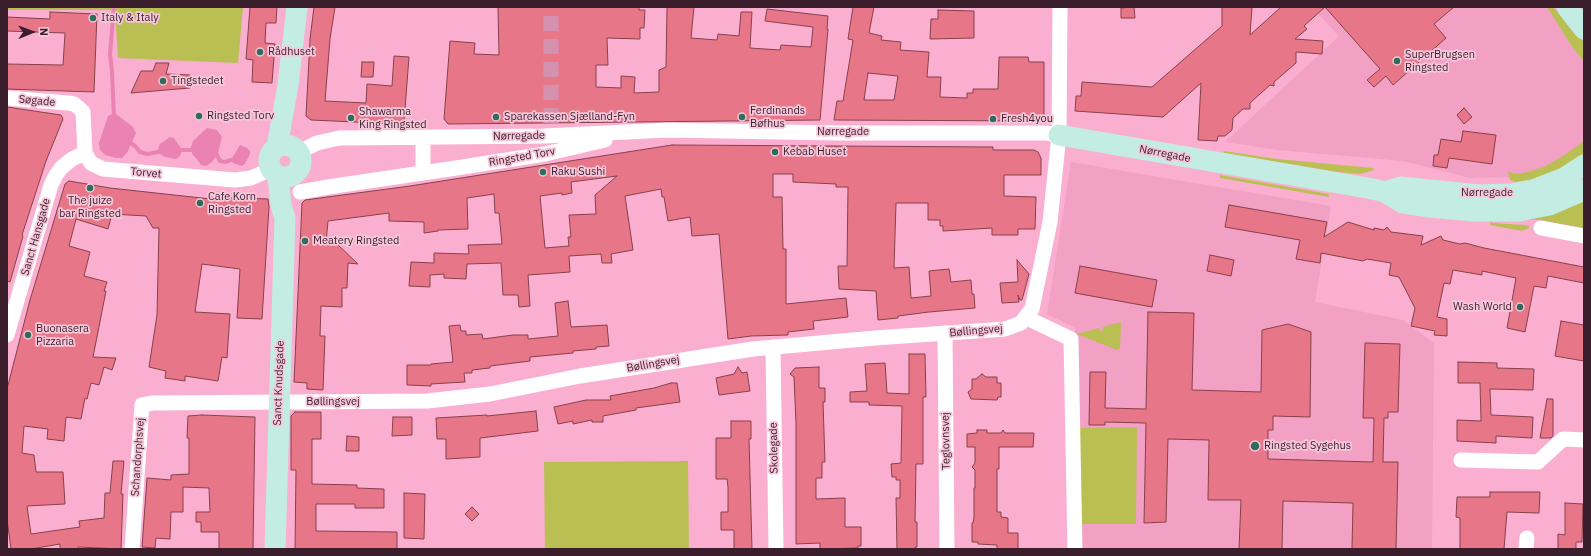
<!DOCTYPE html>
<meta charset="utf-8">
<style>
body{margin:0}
#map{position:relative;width:1591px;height:556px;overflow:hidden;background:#fbafd0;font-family:"IBM Plex Sans",sans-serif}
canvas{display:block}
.frame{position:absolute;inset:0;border:8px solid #3b1e2b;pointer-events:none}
.north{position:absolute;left:12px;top:12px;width:40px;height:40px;-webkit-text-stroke:3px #f6c7da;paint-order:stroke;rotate:89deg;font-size:11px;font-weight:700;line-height:16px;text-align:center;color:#3b1e2b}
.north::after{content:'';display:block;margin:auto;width:14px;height:18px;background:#3b1e2b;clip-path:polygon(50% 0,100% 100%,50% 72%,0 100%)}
</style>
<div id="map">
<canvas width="1591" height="556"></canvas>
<div class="frame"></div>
<div class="north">N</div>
</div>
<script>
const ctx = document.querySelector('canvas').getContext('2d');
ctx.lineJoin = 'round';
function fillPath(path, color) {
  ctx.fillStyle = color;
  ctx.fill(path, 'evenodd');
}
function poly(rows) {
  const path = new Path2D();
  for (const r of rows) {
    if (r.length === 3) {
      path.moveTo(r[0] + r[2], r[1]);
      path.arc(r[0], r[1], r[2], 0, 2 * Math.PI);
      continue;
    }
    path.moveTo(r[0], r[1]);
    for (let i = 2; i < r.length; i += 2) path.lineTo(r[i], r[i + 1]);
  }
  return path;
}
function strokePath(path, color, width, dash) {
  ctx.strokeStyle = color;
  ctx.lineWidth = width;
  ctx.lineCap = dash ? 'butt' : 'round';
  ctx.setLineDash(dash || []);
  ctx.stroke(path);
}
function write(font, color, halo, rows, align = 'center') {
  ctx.font = font + ' "IBM Plex Sans",sans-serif';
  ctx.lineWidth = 3.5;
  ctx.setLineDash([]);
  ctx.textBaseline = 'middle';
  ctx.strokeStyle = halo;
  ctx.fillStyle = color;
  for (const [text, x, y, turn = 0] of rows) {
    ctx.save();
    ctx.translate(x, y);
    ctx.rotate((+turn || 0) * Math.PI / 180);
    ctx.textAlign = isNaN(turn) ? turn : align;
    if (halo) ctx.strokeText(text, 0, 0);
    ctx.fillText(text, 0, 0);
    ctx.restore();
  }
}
fillPath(poly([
 [1312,7,1547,7,1572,47,1584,61,1584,141,1550,166,1521,177,1470,178,1403,161,1278,150,1225,142,1339,36],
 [1071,162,1331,206,1315,302,1403,320,1434,343,1432,549,1078,549,1075,328,1047,314]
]), '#f2a0c4');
fillPath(poly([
 [7,7,243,7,238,63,118,58,115,10,7,10],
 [1547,7,1553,7,1584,42,1584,61,1572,47],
 [1584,141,1584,157,1541,178,1516,182,1510,180,1508,171,1512,173,1517,174,1527,172,1544,167,1563,156],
 [1224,151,1277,159,1373,168,1374,170,1361,174,1338,172,1224,153],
 [1220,175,1329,194,1329,197,1220,178],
 [1584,196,1584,228,1540,220,1494,219],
 [1491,221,1493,223,1525,225,1529,226,1529,228,1522,231,1490,225],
 [1121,322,1120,348,1117,350,1077,334,1099,328,1102,333,1103,327],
 [1137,427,1136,524,1080,524,1079,428],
 [688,461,689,549,545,549,544,462]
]), '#babf54');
fillPath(poly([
 [112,114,116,114,133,127,136,133,127,153,122,158,116,158,105,155,100,150,99,143,108,116],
 [207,128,217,130,222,137,218,153,212,162,206,166,201,165,196,158,192,154,191,147,193,141],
 [170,137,174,138,182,150,180,156,176,159,165,157,160,154,158,149,160,144],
 [240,145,247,148,250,151,250,154,245,164,242,166,233,163,231,160]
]), '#ea82b2');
strokePath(poly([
 [114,7,110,54,112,71,114,119],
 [128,141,135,146,140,152,147,154,164,151],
 [179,150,196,150],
 [212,154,217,155,220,161,225,162,231,160]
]), '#ea82b2', 4);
const building = poly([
 [250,7,277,7,276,23,266,23,265,43,275,44,272,83,252,82,253,60,246,59,250,7],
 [314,7,335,7,330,39,325,101,366,103,367,84,392,86,394,56,409,57,404,122,400,124,311,120,306,116,310,39,314,7],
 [498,7,639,7,639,10,645,10,644,28,640,28,640,39,607,38,608,65,596,65,596,87,621,88,621,76,635,77,634,93,659,92,659,70,666,67,667,7,694,7,691,38,717,40,718,34,739,36,741,12,752,12,750,48,780,50,781,45,811,47,813,27,765,21,767,9,828,16,827,29,828,29,820,120,448,124,444,119,450,41,475,43,474,54,499,55,498,7],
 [853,7,874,7,869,33,882,36,881,40,901,42,900,50,929,52,927,77,941,77,940,97,967,98,967,93,973,93,973,89,998,89,999,57,1028,57,1029,62,1044,62,1044,117,1041,121,834,120,837,101,843,101,853,40,848,39,853,7],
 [868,73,898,76,894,100,864,100,868,73],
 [1134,7,1135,18,1121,18,1121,8,1134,7],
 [1222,7,1252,7,1250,35,1281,7,1454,7,1434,24,1446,38,1393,85,1386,76,1374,87,1367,80,1380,69,1325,7,1304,26,1307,29,1295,39,1323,41,1322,54,1296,52,1296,63,1274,82,1274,86,1270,85,1250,103,1250,109,1243,109,1233,118,1232,130,1225,136,1218,136,1217,141,1198,140,1201,83,1163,117,1075,111,1076,96,1081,96,1082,82,1152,87,1222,26,1222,7],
 [938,10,974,11,974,38,930,39,931,19,938,19,938,10],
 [50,12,97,14,94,92,7,89,7,64,63,65,65,33,7,31,7,17,50,19,50,12],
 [362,62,374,62,373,77,361,77,362,62],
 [156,63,169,63,166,74,190,75,190,88,131,93,141,71,153,71,156,63],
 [7,107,61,115,63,119,46,161,22,235,23,236,10,282,7,281,7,107],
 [1464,108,1472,117,1464,124,1457,115,1464,108],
 [1463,131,1496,135,1492,164,1449,158,1447,168,1433,166,1434,155,1438,155,1441,139,1461,142,1463,131],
 [672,145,993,147,993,150,1034,150,1038,152,1041,158,1041,175,1004,175,1004,196,1036,197,1035,229,1018,229,1018,235,992,235,992,228,943,231,943,226,940,226,940,220,928,220,928,203,896,203,894,268,909,267,911,298,931,296,929,271,949,269,951,282,971,280,972,294,974,294,975,308,929,312,898,316,898,318,878,320,876,291,839,289,838,266,847,266,848,187,836,187,836,184,793,182,793,174,773,174,773,197,782,197,783,249,786,249,786,304,846,298,848,317,813,321,814,329,788,332,788,335,751,336,728,339,719,234,692,236,690,217,668,221,664,197,662,197,661,189,625,196,633,250,611,254,612,263,602,263,601,254,569,256,570,272,528,275,530,306,519,307,518,295,503,295,501,263,467,264,466,279,444,278,444,274,430,275,430,287,409,286,411,262,434,263,434,253,469,254,468,245,502,244,499,213,495,213,494,194,467,198,468,229,438,230,438,231,424,233,424,222,389,221,389,213,328,221,326,243,337,244,358,264,348,263,347,288,342,288,342,307,321,306,320,336,325,336,323,390,307,389,307,383,294,382,302,203,305,200,410,186,672,145],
 [617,176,595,195,596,214,569,215,571,237,568,237,569,246,545,248,540,196,562,193,562,195,572,193,571,182,617,176],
 [69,181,110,188,211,199,211,197,268,199,269,207,262,319,237,318,240,269,202,264,195,312,230,314,227,358,222,357,218,381,185,376,185,381,165,378,166,371,149,367,157,315,159,228,153,228,146,216,112,214,108,229,76,219,69,246,90,252,84,276,107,282,104,291,106,291,93,357,116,358,112,370,104,367,99,385,91,383,87,399,85,398,81,419,66,417,64,441,47,439,48,429,24,426,22,453,34,455,36,472,63,472,65,504,27,506,31,534,80,527,79,521,104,518,105,493,110,493,113,461,124,461,121,494,123,494,121,549,78,547,78,549,60,549,60,544,31,549,11,549,7,519,7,389,30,300,65,184,69,181],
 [1229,205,1327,222,1324,237,1348,222,1374,230,1374,228,1384,230,1387,227,1391,232,1423,236,1421,245,1441,236,1443,240,1460,244,1465,243,1484,248,1584,267,1584,283,1548,276,1546,288,1534,286,1525,332,1507,328,1516,278,1482,271,1482,275,1453,270,1450,284,1444,283,1437,317,1447,319,1447,336,1434,335,1435,331,1411,326,1415,308,1399,277,1389,275,1391,263,1367,259,1363,261,1321,253,1320,263,1296,259,1300,240,1225,227,1229,205],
 [1210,255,1234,260,1231,276,1207,271,1210,255],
 [1017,260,1029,274,1022,300,1020,300,1018,295,1019,302,1002,303,1000,283,1018,282,1017,260],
 [1080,266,1157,280,1152,307,1075,293,1080,266],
 [568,301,571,327,607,325,609,346,596,347,596,349,573,351,573,353,530,357,530,361,490,366,490,368,472,370,472,373,464,373,465,382,431,384,431,386,407,385,407,365,431,365,431,364,453,362,449,326,460,325,461,331,466,331,466,335,482,334,483,339,513,335,528,335,528,339,558,336,555,303,568,301],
 [1148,312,1194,313,1192,390,1261,392,1262,330,1288,324,1311,332,1310,417,1273,416,1273,430,1268,430,1268,459,1373,462,1374,418,1363,418,1365,343,1400,344,1398,412,1388,412,1388,418,1384,418,1383,462,1398,462,1396,549,1352,549,1353,503,1283,501,1282,549,1239,549,1241,500,1208,500,1209,440,1168,439,1166,522,1144,523,1146,423,1105,422,1105,425,1089,425,1090,372,1106,372,1105,408,1146,409,1148,312],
 [1561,321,1584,325,1584,361,1555,356,1561,321],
 [909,354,925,354,926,397,923,397,923,464,916,464,915,522,917,522,917,547,915,547,915,549,897,549,896,498,900,498,900,480,896,480,896,477,892,477,891,464,901,463,902,406,869,405,869,402,850,402,850,392,867,391,865,364,885,363,887,393,909,394,909,354],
 [1458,362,1497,363,1497,368,1534,369,1533,390,1490,389,1491,415,1533,417,1532,438,1496,436,1496,443,1457,441,1457,420,1481,421,1480,383,1458,383,1458,362],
 [738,367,742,373,747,372,750,391,719,395,716,378,734,374,738,367],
 [819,367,819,388,825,388,825,402,823,402,825,462,822,462,822,478,816,478,816,499,845,498,845,527,861,527,861,546,858,546,858,548,820,549,820,543,796,544,796,423,794,377,790,374,795,368,819,367],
 [982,374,986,377,997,377,997,383,1001,383,1001,397,998,397,997,400,971,399,968,392,972,389,972,379,976,379,982,374],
 [671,383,677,383,680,402,636,408,636,410,603,416,603,422,592,422,592,420,573,424,573,421,558,424,554,407,586,400,611,400,610,396,654,388,671,383],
 [1547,399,1553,399,1553,436,1551,438,1540,438,1547,399],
 [536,411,538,431,480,438,480,457,446,459,446,439,437,439,436,418,487,415,487,416,536,411],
 [295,412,321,412,321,439,312,439,312,484,357,485,357,488,384,489,384,508,355,508,355,504,316,504,316,531,397,532,397,549,295,549,296,470,291,470,291,416,295,412],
 [202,415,255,417,253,549,219,549,219,532,201,532,201,522,196,522,196,512,210,512,209,488,183,487,183,512,171,512,170,539,156,538,155,548,142,547,147,478,171,480,171,475,189,474,189,438,187,438,188,416,202,415],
 [393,417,412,417,412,435,392,436,393,417],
 [731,421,751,421,751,439,749,439,752,549,734,549,734,530,721,530,721,512,728,512,728,487,727,479,716,479,716,438,731,438,731,421],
 [977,430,987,430,987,433,1001,433,1003,430,1005,433,1034,433,1033,447,999,447,999,469,997,469,997,512,1001,512,1001,517,1008,518,1008,533,1018,533,1018,549,997,549,997,545,978,544,978,542,972,542,972,523,973,523,974,518,974,488,975,488,975,470,972,467,975,463,975,447,967,447,967,434,977,433,977,430],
 [347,436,359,437,359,451,346,451,347,436],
 [1490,492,1540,492,1539,513,1507,512,1504,549,1460,549,1460,518,1456,517,1457,497,1490,497,1490,492],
 [404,493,425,494,424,539,404,538,404,493],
 [1565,503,1583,504,1582,542,1576,542,1576,549,1558,549,1558,534,1565,535,1565,503],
 [472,507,479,514,472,521,465,514,472,507]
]);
fillPath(building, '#e77788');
strokePath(building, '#87404b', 1);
strokePath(poly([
 [551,123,551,7]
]), '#d592af', 15, [15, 8]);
strokePath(poly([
 [7,98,68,103,74,104,79,108,83,112,85,153,91,163,103,169,235,180,251,178,271,169],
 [423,137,423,173],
 [299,152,317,143,339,138,544,136,668,130,837,133,1046,133,1059,135],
 [300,192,328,187,456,168,545,154,605,140],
 [1541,228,1584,236],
 [1027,318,1071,339,1075,549],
 [945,333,947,549],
 [7,335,51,185,56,175,61,168,72,159,85,153],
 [773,347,776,549],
 [1461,460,1538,462,1563,439,1584,440],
 [132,549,142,405,153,403,427,401,490,394,580,376,753,349,875,338,1005,329,1021,323,1032,309,1050,222,1059,135,1060,7],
 [1526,549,1527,538]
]), '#fff', 15);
strokePath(poly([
 [1567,7,1584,29],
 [1059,135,1373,189,1385,192,1403,203,1430,207,1475,211,1519,211,1549,205,1584,190],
 [285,161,16],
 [277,147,288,85,297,7],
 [1385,192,1401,187,1479,195,1510,194,1533,190,1564,178,1584,165],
 [275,549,285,218,281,205,278,176]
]), '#c3ede3', 21);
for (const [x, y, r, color] of [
 [93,18,4,"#2e6d5b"],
 [260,52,4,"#2e6d5b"],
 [1397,61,4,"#2e6d5b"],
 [163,81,4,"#2e6d5b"],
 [199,116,4,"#2e6d5b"],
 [496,117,4,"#2e6d5b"],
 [742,117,4,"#2e6d5b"],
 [351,118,4,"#2e6d5b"],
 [993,119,4,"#2e6d5b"],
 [775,152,4,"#2e6d5b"],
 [543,172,4,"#2e6d5b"],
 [90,188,4,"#2e6d5b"],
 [200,203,4,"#2e6d5b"],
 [305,241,4,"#2e6d5b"],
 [1520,307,4,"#2e6d5b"],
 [28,335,4,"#2e6d5b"],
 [1255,446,5,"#2e6d5b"]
]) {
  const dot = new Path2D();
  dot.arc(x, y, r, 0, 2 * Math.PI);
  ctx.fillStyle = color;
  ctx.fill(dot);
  strokePath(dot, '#f6c7da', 1.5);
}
write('11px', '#3b1e2b', '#f6c7da', [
 ["Italy & Italy",101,18],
 ["Rådhuset",268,52],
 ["SuperBrugsen",1405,55],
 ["Ringsted",1405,68],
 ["Tingstedet",171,81],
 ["Ferdinands",750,111],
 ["Bøfhus",750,124],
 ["Shawarma",359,112],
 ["King Ringsted",359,125],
 ["Ringsted Torv",207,116],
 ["Sparekassen Sjælland-Fyn",504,117],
 ["Fresh4you",1001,119],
 ["Kebab Huset",783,152],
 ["Raku Sushi",551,172],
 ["Cafe Korn",208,197],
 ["Ringsted",208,210],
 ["The juize",90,201,"center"],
 ["bar Ringsted",90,214,"center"],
 ["Meatery Ringsted",313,241],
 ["Wash World",1512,307,"right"],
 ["Buonasera",36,329],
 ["Pizzaria",36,342],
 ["Ringsted Sygehus",1264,446]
], 'left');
write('11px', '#3b1e2b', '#f6c7da', [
 ["Søgade",37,101,5],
 ["Nørregade",843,132],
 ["Nørregade",519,136,-1],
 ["Nørregade",1165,154,11],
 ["Ringsted Torv",522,157,-10],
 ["Torvet",146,173,5],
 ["Nørregade",1487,193],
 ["Sanct Hansgade",36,237,-74],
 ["Bøllingsvej",976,331,-5],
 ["Bøllingsvej",653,364,-10],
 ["Sanct Knudsgade",279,383,-88],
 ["Bøllingsvej",333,402],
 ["Teglovnsvej",946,441,-91],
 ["Skolegade",774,448,-91],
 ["Schandorphsvej",138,457,-86]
]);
</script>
